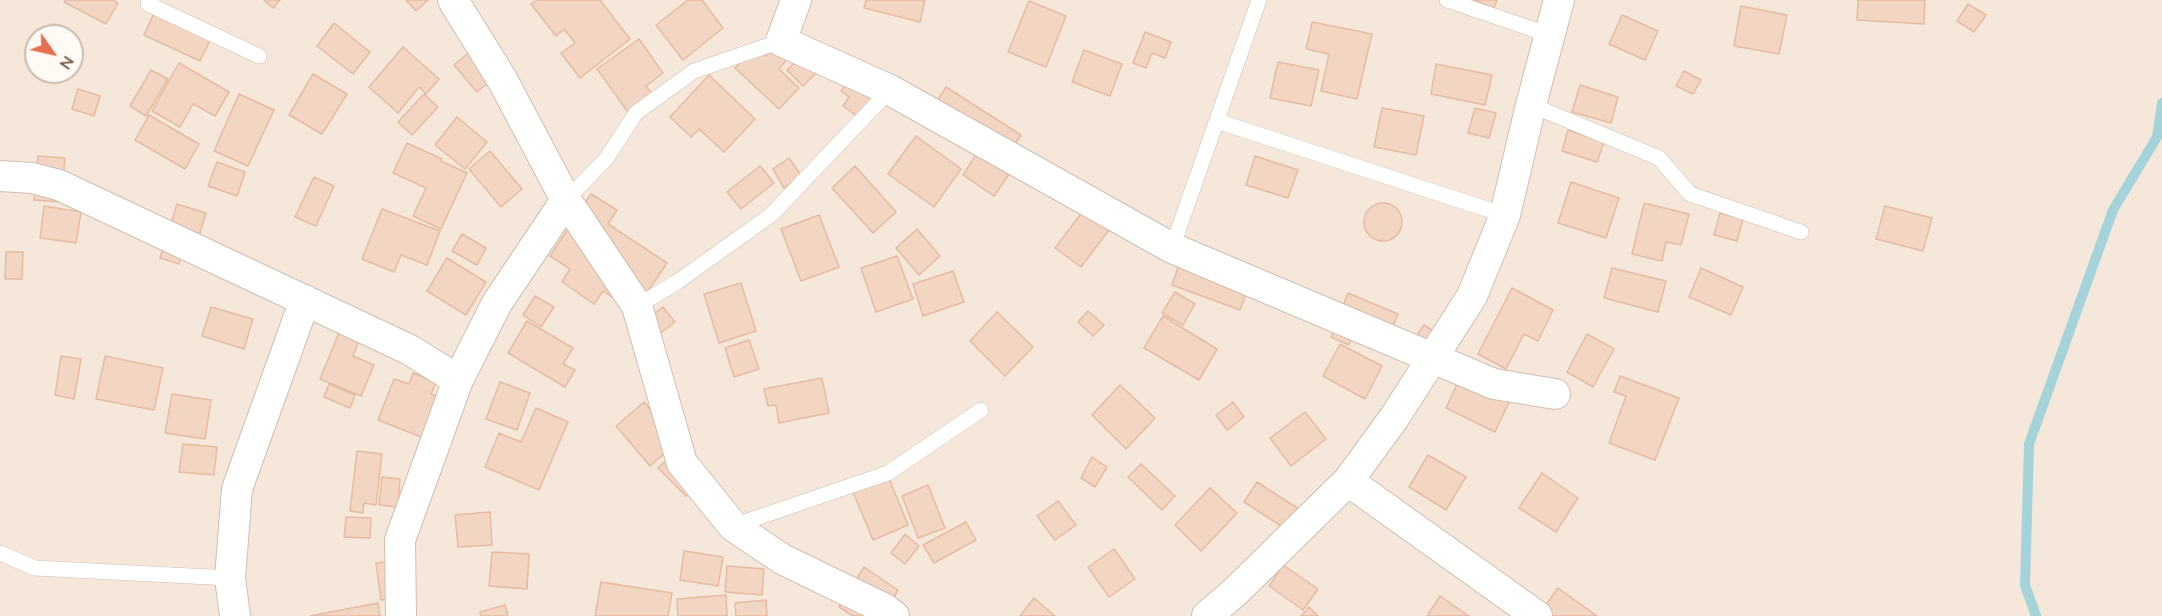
<!DOCTYPE html>
<style>
body{margin:0}
#map{position:relative;width:2162px;height:616px;overflow:hidden;background:#fdf6ec;font-family:Mulish,sans-serif}
canvas{display:block}
.north{position:absolute;left:24px;top:24px;width:60px;height:60px;box-sizing:border-box;background:#fffaf3;border:2px solid #cabbb1;border-radius:50%;rotate:124deg;font-size:16px;font-weight:700;line-height:24px;text-align:center;color:#7a5c4d}
.north::after{content:'';display:block;margin:auto;width:21px;height:27px;background:#e76f51;clip-path:polygon(50% 0,100% 100%,50% 72%,0 100%)}
</style>
<div id="map">
<canvas width="2162" height="616"></canvas>
<div class="north">N</div>
</div>
<script>
const ctx = document.querySelector('canvas').getContext('2d');
ctx.lineJoin = 'round';
function fillPath(path, color) {
  ctx.fillStyle = color;
  ctx.fill(path, 'evenodd');
}
function poly(rows) {
  const path = new Path2D();
  for (const r of rows) {
    if (r.length === 3) {
      path.moveTo(r[0] + r[2], r[1]);
      path.arc(r[0], r[1], r[2], 0, 2 * Math.PI);
      continue;
    }
    path.moveTo(r[0], r[1]);
    for (let i = 2; i < r.length; i += 2) path.lineTo(r[i], r[i + 1]);
  }
  return path;
}
function strokePath(path, color, width, dash) {
  ctx.strokeStyle = color;
  ctx.lineWidth = width;
  ctx.lineCap = dash ? 'butt' : 'round';
  ctx.setLineDash(dash || []);
  ctx.stroke(path);
}
fillPath(poly([
 [0,0,2162,0,2162,616,0,616],
 [36,36,72,36,72,72,36,72]
]), '#f5e8da');
strokePath(poly([
 [2036,616,2025,585,2029,444,2113,210,2157,137,2162,103]
]), '#a5d3da', 10);
const building = poly([
 [65,0,113,0,118,3,106,24,64,2,65,0],
 [264,0,280,0,273,8,264,0],
 [406,0,428,0,416,11,406,0],
 [537,0,600,0,630,39,580,78,561,53,575,43,564,29,556,36,531,4,537,0],
 [688,0,702,0,723,28,683,60,656,25,688,0],
 [866,0,925,0,920,22,864,8,866,0],
 [1474,0,1497,0,1494,8,1474,0],
 [1858,0,1925,0,1924,24,1857,20,1858,0],
 [1029,1,1066,16,1046,67,1008,52,1029,1],
 [159,2,216,28,200,61,144,35,159,2],
 [1968,4,1986,15,1974,32,1957,21,1968,4],
 [1741,6,1787,15,1779,54,1734,46,1741,6],
 [1622,15,1658,31,1645,60,1609,44,1622,15],
 [1312,22,1372,34,1357,99,1321,91,1329,54,1306,49,1312,22],
 [334,23,370,52,353,74,317,46,334,23],
 [1145,32,1171,42,1165,58,1152,53,1146,68,1133,63,1145,32],
 [485,39,508,66,477,92,454,65,485,39],
 [639,39,663,73,646,86,652,94,628,112,597,69,639,39],
 [776,45,789,57,779,69,799,88,779,109,735,68,755,46,766,56,776,45],
 [811,46,827,62,803,86,787,70,811,46],
 [403,47,439,79,426,94,419,87,398,113,369,87,403,47],
 [1084,50,1122,64,1110,96,1072,82,1084,50],
 [1278,62,1319,70,1311,106,1270,98,1278,62],
 [179,63,229,92,215,116,193,104,180,127,152,111,179,63],
 [1436,64,1492,75,1485,105,1431,94,1436,64],
 [858,67,884,85,861,119,843,106,849,97,841,91,858,67],
 [151,70,168,79,146,116,130,106,151,70],
 [1684,71,1701,80,1693,94,1676,86,1684,71],
 [313,74,347,94,322,134,289,115,313,74],
 [709,75,755,119,724,152,699,129,691,137,670,117,709,75],
 [1580,85,1618,97,1611,123,1572,112,1580,85],
 [946,87,1021,135,1004,162,929,114,946,87],
 [78,89,100,96,94,116,72,109,78,89],
 [239,94,274,110,248,166,214,151,239,94],
 [424,94,438,107,412,135,398,122,424,94],
 [1382,108,1424,116,1416,155,1374,147,1382,108],
 [1475,108,1496,113,1489,138,1468,133,1475,108],
 [149,115,199,144,185,169,135,140,149,115],
 [457,117,487,142,465,169,435,145,457,117],
 [1568,130,1604,142,1597,162,1562,151,1568,130],
 [916,136,961,169,934,207,888,174,916,136],
 [407,143,442,159,441,161,467,173,441,229,413,216,426,188,393,173,407,143],
 [490,151,522,189,501,207,469,169,490,151],
 [977,153,1009,174,994,196,963,175,977,153],
 [38,156,65,158,61,202,34,200,38,156],
 [1255,156,1298,170,1288,198,1246,185,1255,156],
 [789,158,802,177,784,188,773,169,789,158],
 [217,162,245,172,237,196,208,186,217,162],
 [760,166,774,183,741,209,727,192,760,166],
 [855,166,896,212,873,233,832,188,855,166],
 [314,177,334,186,316,226,295,217,314,177],
 [1571,182,1619,198,1606,238,1558,223,1571,182],
 [591,194,617,210,608,224,667,263,634,312,603,291,594,304,562,282,570,269,550,256,591,194],
 [1383,222,19],
 [1644,203,1689,214,1681,245,1666,242,1662,261,1632,254,1644,203],
 [177,204,206,213,196,246,185,243,179,264,160,258,177,204],
 [44,206,81,212,76,243,40,238,44,206],
 [1885,206,1932,218,1923,251,1876,239,1885,206],
 [382,209,440,231,427,265,401,255,394,272,362,259,382,209],
 [1083,211,1109,230,1081,267,1055,248,1083,211],
 [1720,213,1743,219,1737,241,1714,235,1720,213],
 [819,215,839,267,801,281,781,229,819,215],
 [917,229,940,256,919,275,896,248,917,229],
 [462,234,486,248,477,265,452,251,462,234],
 [6,252,23,252,22,279,5,279,6,252],
 [1183,253,1252,278,1240,310,1172,285,1183,253],
 [897,256,913,299,876,312,861,268,897,256],
 [447,258,486,282,466,315,427,291,447,258],
 [1612,268,1666,281,1658,312,1604,298,1612,268],
 [1701,268,1743,287,1731,315,1689,297,1701,268],
 [953,271,964,302,923,316,913,284,953,271],
 [741,283,756,331,719,343,704,294,741,283],
 [1512,288,1553,310,1538,341,1524,334,1506,369,1478,354,1512,288],
 [1175,292,1195,304,1183,325,1162,313,1175,292],
 [1348,293,1398,314,1386,344,1354,332,1349,345,1331,337,1348,293],
 [535,296,554,307,541,327,523,315,535,296],
 [211,307,253,319,244,349,202,336,211,307],
 [663,307,675,322,658,335,646,320,663,307],
 [1088,311,1104,325,1093,336,1078,322,1088,311],
 [997,312,1033,347,1005,376,970,341,997,312],
 [1163,316,1217,349,1199,380,1144,348,1163,316],
 [527,321,573,348,563,364,575,370,565,387,508,353,527,321],
 [1424,325,1438,334,1425,353,1411,344,1424,325],
 [341,328,361,336,353,356,374,365,361,396,320,379,341,328],
 [1587,334,1614,349,1593,387,1567,372,1587,334],
 [749,340,759,369,734,377,725,348,749,340],
 [1340,344,1382,366,1365,399,1323,376,1340,344],
 [61,356,81,359,74,399,55,395,61,356],
 [105,356,163,368,154,410,96,399,105,356],
 [413,373,436,382,431,394,450,401,434,442,378,420,394,379,409,384,413,373],
 [1461,376,1510,400,1495,432,1446,408,1461,376],
 [1620,376,1679,398,1655,460,1609,443,1626,396,1614,392,1620,376],
 [822,378,829,413,779,423,776,405,768,406,764,389,822,378],
 [500,382,530,393,517,430,486,419,500,382],
 [329,384,355,395,350,408,324,397,329,384],
 [1120,385,1155,418,1126,449,1092,415,1120,385],
 [172,394,211,400,205,439,165,433,172,394],
 [644,402,678,442,650,466,616,426,644,402],
 [1233,402,1244,417,1227,430,1216,415,1233,402],
 [536,408,568,422,539,490,485,467,499,433,521,442,536,408],
 [1305,412,1326,439,1291,466,1270,438,1305,412],
 [183,444,217,447,214,475,179,472,183,444],
 [680,447,707,475,686,496,658,468,680,447],
 [357,451,382,454,376,505,364,503,363,513,350,511,357,451],
 [1428,455,1466,477,1446,510,1409,487,1428,455],
 [1092,457,1107,467,1095,487,1081,478,1092,457],
 [1141,464,1175,496,1162,510,1128,477,1141,464],
 [886,471,908,525,873,540,850,485,886,471],
 [1542,473,1578,498,1556,532,1519,508,1542,473],
 [382,477,400,479,398,507,379,505,382,477],
 [1257,482,1302,511,1289,531,1244,502,1257,482],
 [928,485,945,528,918,538,902,496,928,485],
 [1210,488,1237,513,1201,551,1175,525,1210,488],
 [1058,501,1076,525,1055,540,1037,516,1058,501],
 [490,512,492,545,458,547,455,515,490,512],
 [346,517,371,518,370,538,344,537,346,517],
 [966,522,976,540,934,563,923,545,966,522],
 [905,534,919,546,905,564,891,553,905,534],
 [1114,549,1135,579,1109,597,1088,567,1114,549],
 [684,551,723,557,718,586,680,580,684,551],
 [492,552,529,554,527,589,489,586,492,552],
 [400,560,404,597,381,600,376,563,400,560],
 [1283,565,1318,589,1303,610,1269,586,1283,565],
 [727,566,764,569,762,595,725,592,727,566],
 [864,567,898,590,889,605,870,616,853,616,839,607,864,567],
 [601,582,672,593,668,616,595,616,601,582],
 [1558,588,1597,616,1538,616,1558,588],
 [726,595,727,616,678,616,677,599,726,595],
 [1440,596,1469,616,1427,616,1440,596],
 [1034,598,1055,616,1020,616,1034,598],
 [766,600,767,616,736,616,735,603,766,600],
 [378,603,380,616,310,616,378,603],
 [505,605,508,616,481,616,480,612,505,605],
 [1309,607,1318,616,1301,616,1309,607]
]);
fillPath(building, '#f3d5c3');
strokePath(building, '#e6bba3', 1.5);
const lane = poly([
 [151,0,148,4,259,56],
 [1447,0,1550,35],
 [1531,105,1659,158,1690,194,1801,232],
 [1217,121,1505,215],
 [566,200,606,159,636,113,694,71,781,41],
 [1172,248,1259,0],
 [637,306,677,282,771,215,890,90],
 [733,526,888,473,981,410],
 [0,553,35,568,230,578]
]);
const street = poly([
 [453,0,503,81,566,200,637,306,682,463,733,526,782,559,885,609,894,616],
 [796,0,781,41,890,90,1172,248,1494,384,1555,394],
 [0,176,32,178,59,185,410,350,458,380],
 [1348,481,1537,616],
 [235,616,230,578,237,489,305,300],
 [401,616,400,540,458,380,497,303,566,200],
 [1207,616,1235,592,1348,481,1394,418,1472,296,1505,215,1531,105,1559,0]
]);
strokePath(lane, '#d1beb0', 16);
strokePath(street, '#d1beb0', 32);
strokePath(lane, '#fff', 15);
strokePath(street, '#fff', 30);
</script>
